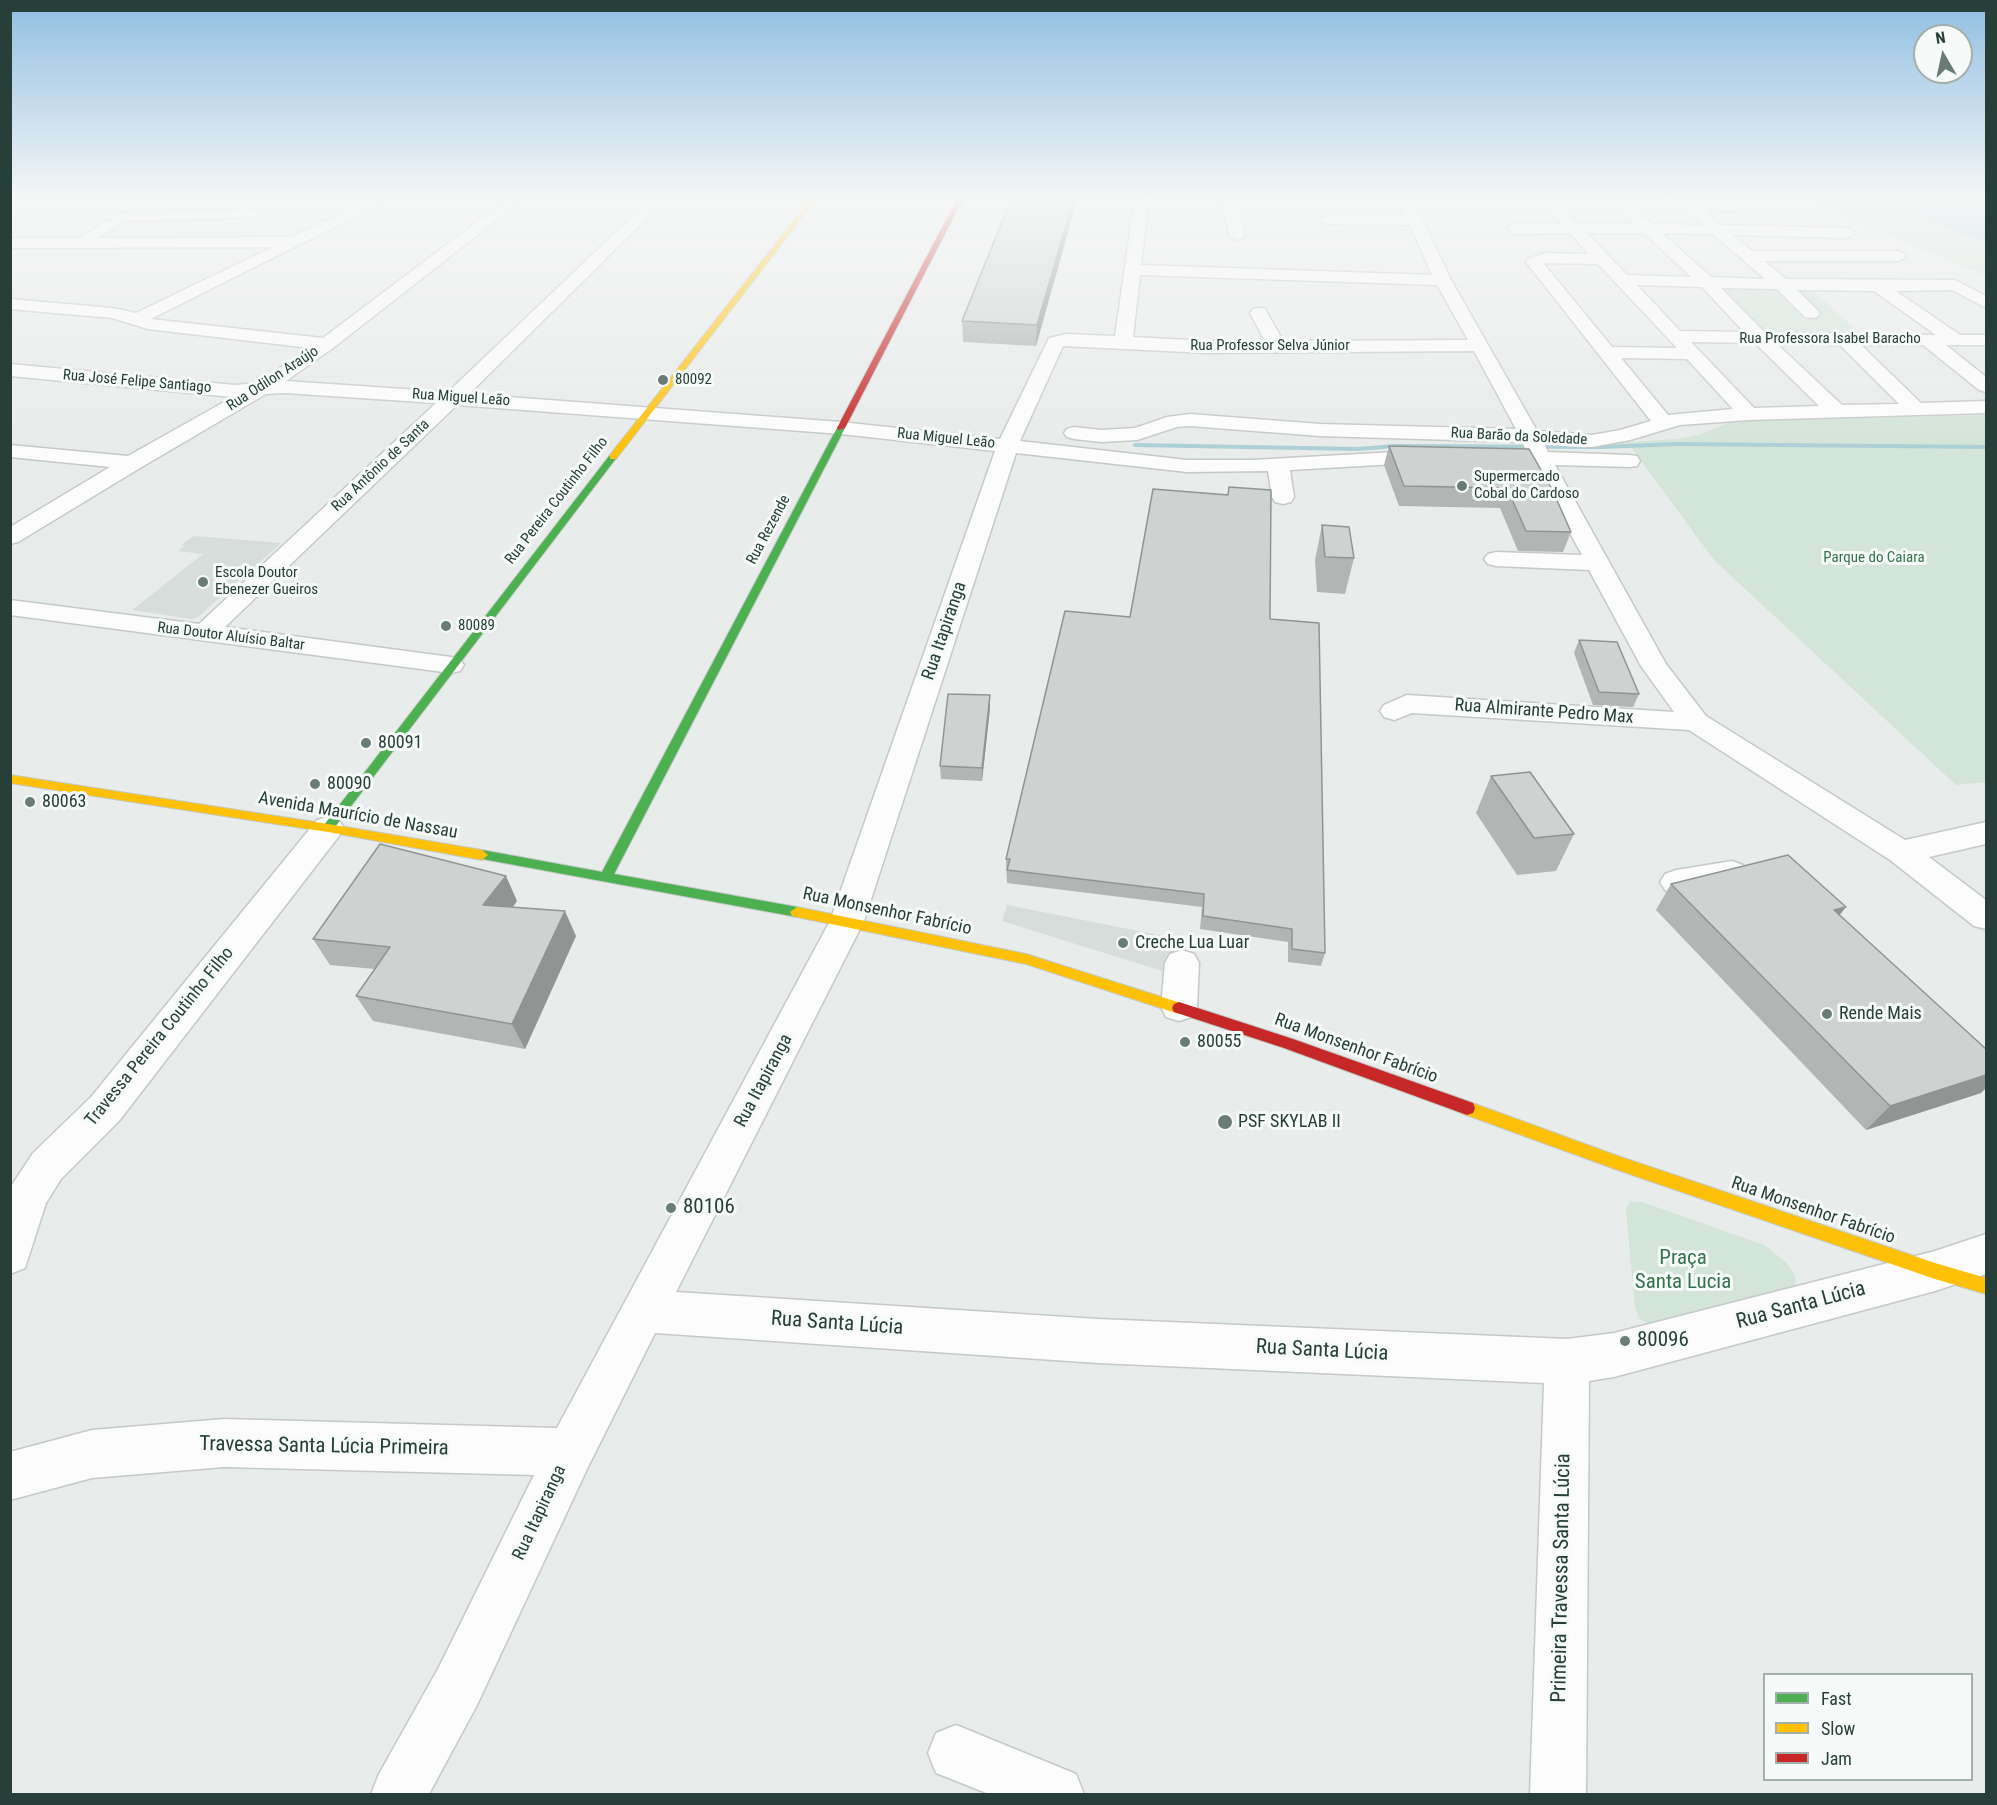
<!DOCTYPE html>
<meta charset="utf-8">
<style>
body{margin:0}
#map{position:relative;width:1997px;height:1805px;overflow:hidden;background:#e8ecea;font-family:"Roboto Condensed",sans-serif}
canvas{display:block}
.frame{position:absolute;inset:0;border:12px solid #263f38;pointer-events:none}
.legend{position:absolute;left:1763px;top:1673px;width:210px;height:108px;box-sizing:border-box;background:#f6faf8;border:2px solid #a3afab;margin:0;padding:8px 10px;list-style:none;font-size:18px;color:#263f38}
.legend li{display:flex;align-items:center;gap:12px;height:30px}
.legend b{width:30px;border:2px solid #a3afab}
.north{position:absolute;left:1913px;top:24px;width:60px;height:60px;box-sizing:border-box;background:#f6faf8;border:2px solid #a3afab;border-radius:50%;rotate:351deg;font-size:16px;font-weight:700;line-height:24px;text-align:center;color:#263f38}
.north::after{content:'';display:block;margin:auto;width:21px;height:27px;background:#6a7c76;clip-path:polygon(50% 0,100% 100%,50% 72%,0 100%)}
</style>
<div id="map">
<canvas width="1997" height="1805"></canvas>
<div class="frame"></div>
<ul class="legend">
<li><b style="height:8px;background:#4caf50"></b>Fast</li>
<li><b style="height:8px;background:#ffc107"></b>Slow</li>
<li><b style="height:8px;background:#c62828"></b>Jam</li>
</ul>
<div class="north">N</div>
</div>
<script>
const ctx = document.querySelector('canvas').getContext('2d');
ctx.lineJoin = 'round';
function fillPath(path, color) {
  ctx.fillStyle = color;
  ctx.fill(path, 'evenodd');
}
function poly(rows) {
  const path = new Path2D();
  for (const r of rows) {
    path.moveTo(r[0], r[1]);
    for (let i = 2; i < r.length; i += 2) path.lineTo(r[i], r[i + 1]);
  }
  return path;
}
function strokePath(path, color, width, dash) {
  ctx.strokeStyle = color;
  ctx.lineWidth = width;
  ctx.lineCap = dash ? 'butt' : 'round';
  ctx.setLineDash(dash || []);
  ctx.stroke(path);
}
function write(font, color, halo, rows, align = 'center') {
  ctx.font = font + ' "Roboto Condensed",sans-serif';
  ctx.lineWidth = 6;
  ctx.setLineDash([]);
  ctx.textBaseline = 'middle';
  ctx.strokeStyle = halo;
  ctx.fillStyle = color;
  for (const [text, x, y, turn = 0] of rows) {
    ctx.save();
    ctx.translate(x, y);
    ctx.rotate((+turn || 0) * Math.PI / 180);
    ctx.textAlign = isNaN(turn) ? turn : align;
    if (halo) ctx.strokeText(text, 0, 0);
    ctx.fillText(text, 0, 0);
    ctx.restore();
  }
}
fillPath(poly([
 [194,536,281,543,198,617,192,619,132,610,203,554,178,551,184,546,181,545],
 [1007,905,1174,938,1177,947,1172,974,1002,921]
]), '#d6ddda');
fillPath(poly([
 [1798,197,1869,197,1986,243,1986,276],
 [1717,283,1808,286,1862,335,1767,334],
 [1986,415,1986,782,1956,785,1714,560,1630,446,1557,447,1676,439,1699,435,1730,422,1753,420],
 [1630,1202,1642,1202,1764,1245,1787,1263,1795,1276,1796,1288,1650,1326,1640,1319,1635,1308,1626,1209]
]), '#d3e4d8');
fillPath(poly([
 [1869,197,1986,199,1986,243,1955,230]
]), '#acd0d6');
fillPath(poly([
 [1678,442,1986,445,1986,449,1678,446,1601,449,1394,448,1359,451,1135,447,1132,445,1135,443,1359,447,1394,444,1601,445,1678,442]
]), '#acd0d6');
const street = poly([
 [376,197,394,197,151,319,323,338,510,197,526,197,333,348,286,381,448,392,653,197,668,197,469,394,841,422,1000,439,1049,338,1067,334,1115,336,1135,197,1149,197,1141,265,1432,275,1410,225,1326,224,1319,220,1326,216,1406,216,1398,197,1412,197,1451,280,1537,431,1592,435,1620,430,1651,421,1526,262,1528,259,1545,253,1589,254,1570,233,1515,234,1507,229,1515,224,1561,224,1537,197,1552,197,1578,224,1635,224,1608,197,1623,197,1652,224,1703,225,1672,197,1687,197,1694,203,1792,203,1797,204,1799,207,1797,210,1705,211,1721,225,1848,228,1856,233,1848,238,1733,235,1752,251,1899,251,1907,256,1899,261,1764,261,1786,279,1955,280,1986,296,1986,308,1952,290,1896,291,1960,335,1986,335,1986,345,1946,345,1986,377,1986,392,1979,390,1923,345,1861,345,1921,403,1986,401,1986,413,1749,420,1680,425,1630,440,1592,447,1544,443,1548,452,1629,455,1637,456,1640,461,1637,466,1629,467,1555,465,1666,664,1706,716,1905,840,1986,822,1986,844,1929,857,1986,900,1986,929,1974,926,1890,860,1689,730,1412,713,1394,720,1384,717,1380,711,1384,705,1407,695,1674,712,1641,666,1589,570,1496,566,1488,564,1484,559,1488,554,1496,552,1582,555,1533,465,1489,463,1481,462,1478,457,1481,452,1489,451,1527,452,1522,442,1320,436,1190,426,1177,427,1137,440,1101,442,1074,439,1067,437,1064,433,1067,429,1074,427,1101,430,1135,428,1167,417,1190,414,1320,424,1516,429,1474,351,1207,353,1063,346,1020,441,1187,460,1252,460,1432,450,1440,451,1443,456,1440,461,1432,462,1290,470,1294,497,1291,502,1283,504,1275,502,1272,497,1268,471,1187,472,1016,453,864,921,676,1292,1098,1319,1567,1339,1614,1333,1935,1251,1986,1234,1986,1274,1935,1291,1614,1377,1589,1381,1586,1794,1530,1794,1544,1383,1098,1363,655,1333,587,1469,477,1705,429,1794,371,1794,379,1774,439,1667,534,1475,224,1467,92,1478,10,1500,10,1452,92,1430,224,1419,557,1428,830,921,995,451,841,434,457,405,225,627,451,657,460,659,464,665,460,671,451,673,10,615,10,600,199,624,436,403,285,393,266,394,140,468,18,542,10,544,10,527,110,467,10,457,10,445,128,456,233,397,10,376,10,364,235,385,257,383,310,348,148,329,112,318,10,309,10,299,112,308,136,313,273,247,10,248,10,238,78,238,121,213,251,210,256,211,258,214,256,217,124,221,99,238,292,237,376,197],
 [1587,233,1644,233,1691,277,1627,275,1587,233],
 [1662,233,1713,234,1765,279,1711,277,1662,233],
 [1547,263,1598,264,1677,348,1612,347,1544,264,1547,263],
 [1140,275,1437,285,1468,340,1283,341,1265,309,1259,308,1253,309,1250,313,1265,341,1207,341,1133,337,1140,275],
 [1637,285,1702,287,1744,332,1680,331,1637,285],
 [1721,288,1777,289,1805,317,1811,318,1817,317,1820,313,1797,290,1874,291,1936,335,1765,333,1721,288],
 [1691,342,1755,343,1819,406,1754,408,1691,342],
 [1777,344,1840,345,1899,404,1842,405,1777,344],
 [1621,358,1687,359,1733,409,1668,415,1621,358],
 [1222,197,1236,197,1245,235,1242,238,1237,240,1229,235,1222,197],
 [328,817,339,820,344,828,339,836,119,1121,61,1179,46,1203,25,1268,10,1274,10,1188,33,1153,91,1097,317,820,328,817],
 [1732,861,1743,865,1748,873,1743,881,1676,894,1665,890,1660,882,1665,874,1676,870,1732,861],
 [1182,950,1194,954,1199,963,1197,1007,1192,1017,1179,1021,1166,1017,1161,1007,1165,963,1170,954,1182,950],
 [956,1725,1076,1774,1084,1794,989,1794,936,1773,928,1753,936,1733,956,1725]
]);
const fast = poly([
 [838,426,845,428,614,874,797,907,804,912,802,916,797,917,477,858,476,855,482,850,602,872,838,426],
 [610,455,617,457,332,831,324,831,322,828,324,825,610,455]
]);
const slow = poly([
 [812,197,818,197,616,459,610,459,610,455,812,197],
 [10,775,328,824,482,850,488,855,482,860,328,832,10,783,10,775],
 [797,907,1026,954,1184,1004,1186,1008,1184,1012,1179,1014,1026,964,792,916,790,912,797,907],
 [1467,1101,1615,1155,1935,1263,1986,1278,1986,1294,1935,1279,1615,1169,1461,1113,1459,1108,1461,1103,1467,1101]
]);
const jam = poly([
 [958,197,964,197,845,428,838,430,837,428,958,197],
 [1179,1002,1293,1039,1473,1103,1475,1108,1473,1113,1467,1115,1284,1048,1174,1012,1172,1008,1174,1004,1179,1002]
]);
strokePath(street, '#c5c9c7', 3);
strokePath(fast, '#c4c9c7', 2);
strokePath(slow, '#c4c9c7', 2);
strokePath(jam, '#c4c9c7', 2);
fillPath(street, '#fcfcfc');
fillPath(fast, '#4caf50');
fillPath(slow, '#ffc107');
fillPath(jam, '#c62828');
fillPath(poly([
 [1012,197,1076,197,1075,207,1036,346,963,342,962,321],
 [1389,446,1529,449,1571,532,1563,552,1518,551,1500,508,1399,506,1384,465],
 [1229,487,1270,619,1325,953,1321,966,1288,962,1288,942,1200,929,1202,907,1007,883,1006,859,1130,617,1228,495],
 [1322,525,1354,558,1345,594,1317,592,1315,560],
 [1579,640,1639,694,1633,707,1593,705,1574,653],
 [990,695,990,708,982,781,941,779,940,766],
 [1491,776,1574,834,1556,871,1517,875,1476,813],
 [1671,884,1839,915,1981,1093,1866,1130,1656,910],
 [517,901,513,907,576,936,525,1049,373,1021,356,996,375,969,330,965,313,939]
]), '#b1b5b4');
fillPath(poly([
 [1074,197,1076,197,1075,207,1036,346,1037,325],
 [990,695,990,708,982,781,982,768],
 [506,876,517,901,495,930,483,905],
 [1846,907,1826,932,1834,910],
 [565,911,576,936,525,1049,512,1024],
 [1986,1075,1986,1088,1981,1093,1866,1130,1890,1106]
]), '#909492');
const building = poly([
 [1012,197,1074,197,1037,325,962,321,1012,197],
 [1389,446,1529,449,1552,489,1571,532,1526,531,1507,488,1404,486,1389,446],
 [1229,487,1271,490,1270,619,1319,623,1325,953,1292,949,1292,929,1203,916,1204,894,1007,870,1010,859,1006,859,1065,611,1130,617,1153,489,1228,495,1229,487],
 [1322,525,1349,527,1354,558,1325,557,1322,525],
 [1579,640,1617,642,1639,694,1599,692,1579,640],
 [948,694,990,695,982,768,940,766,948,694],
 [1530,772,1574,834,1534,838,1491,776,1530,772],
 [380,844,506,876,483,905,565,911,512,1024,356,996,390,947,313,939,380,844],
 [1788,855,1846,907,1834,910,1986,1049,1986,1075,1890,1106,1671,884,1788,855]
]);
fillPath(building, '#ced3d1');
strokePath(building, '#909492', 1.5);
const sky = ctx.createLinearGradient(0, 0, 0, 449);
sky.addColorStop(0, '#90bfe1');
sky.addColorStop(0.44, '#f5f6f6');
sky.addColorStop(1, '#f5f6f600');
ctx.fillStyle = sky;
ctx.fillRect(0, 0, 1997, 449);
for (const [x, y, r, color] of [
 [663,380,6,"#6a7c76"],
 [1462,486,6,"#6a7c76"],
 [203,582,6,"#6a7c76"],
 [446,626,6,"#6a7c76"],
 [366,743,6,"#6a7c76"],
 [315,784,6,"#6a7c76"],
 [30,802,6,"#6a7c76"],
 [1123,943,6,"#6a7c76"],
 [1827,1014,6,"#6a7c76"],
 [1185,1042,6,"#6a7c76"],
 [1225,1122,8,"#6a7c76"],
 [671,1208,6,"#6a7c76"],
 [1625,1341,6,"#6a7c76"]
]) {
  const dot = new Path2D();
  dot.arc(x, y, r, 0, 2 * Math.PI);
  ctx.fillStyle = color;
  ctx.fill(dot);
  strokePath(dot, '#f6faf8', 2);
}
write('15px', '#263f38', '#f6faf8', [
 ["Rua Professora Isabel Baracho",1830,339],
 ["Rua Professor Selva Júnior",1270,346],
 ["Rua Odilon Araújo",273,379,-33],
 ["Rua José Felipe Santiago",137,382,5],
 ["Rua Miguel Leão",461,398,4],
 ["Rua Barão da Soledade",1519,437,3],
 ["Rua Miguel Leão",946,439,6],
 ["Rua Antônio de Santa",381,466,-43],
 ["Rua Pereira Coutinho Filho",557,501,-52],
 ["Rua Rezende",769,530,-62],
 ["Rua Doutor Aluísio Baltar",231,637,7]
]);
write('15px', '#263f38', '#f6faf8', [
 ["80092",675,380],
 ["Supermercado",1474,477],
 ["Cobal do Cardoso",1474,494],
 ["Escola Doutor",215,573],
 ["Ebenezer Gueiros",215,590],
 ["80089",458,626]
], 'left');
write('15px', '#33734c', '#f6faf8', [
 ["Parque do Caiara",1874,558]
]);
write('18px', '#263f38', '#f6faf8', [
 ["Rua Itapiranga",945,631,-71],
 ["Rua Almirante Pedro Max",1544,712,4],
 ["Avenida Maurício de Nassau",358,816,10],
 ["Rua Monsenhor Fabrício",887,912,12],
 ["Travessa Pereira Coutinho Filho",160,1037,-51],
 ["Rua Monsenhor Fabrício",1356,1049,20],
 ["Rua Itapiranga",764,1081,-62],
 ["Rua Monsenhor Fabrício",1813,1211,19],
 ["Rua Itapiranga",540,1513,-65]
]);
write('18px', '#263f38', '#f6faf8', [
 ["80091",378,743],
 ["80090",327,784],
 ["80063",42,802],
 ["Creche Lua Luar",1135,943],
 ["Rende Mais",1839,1014],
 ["80055",1197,1042],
 ["PSF SKYLAB II",1238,1122]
], 'left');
write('21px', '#263f38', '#f6faf8', [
 ["80106",683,1208],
 ["80096",1637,1341]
], 'left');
write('21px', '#33734c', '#f6faf8', [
 ["Praça",1683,1259],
 ["Santa Lucia",1683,1283]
]);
write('21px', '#263f38', '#f6faf8', [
 ["Rua Santa Lúcia",1801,1306,-15],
 ["Rua Santa Lúcia",837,1324,4],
 ["Rua Santa Lúcia",1322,1351,3],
 ["Travessa Santa Lúcia Primeira",324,1447,1],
 ["Primeira Travessa Santa Lúcia",1562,1578,-89]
]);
</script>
